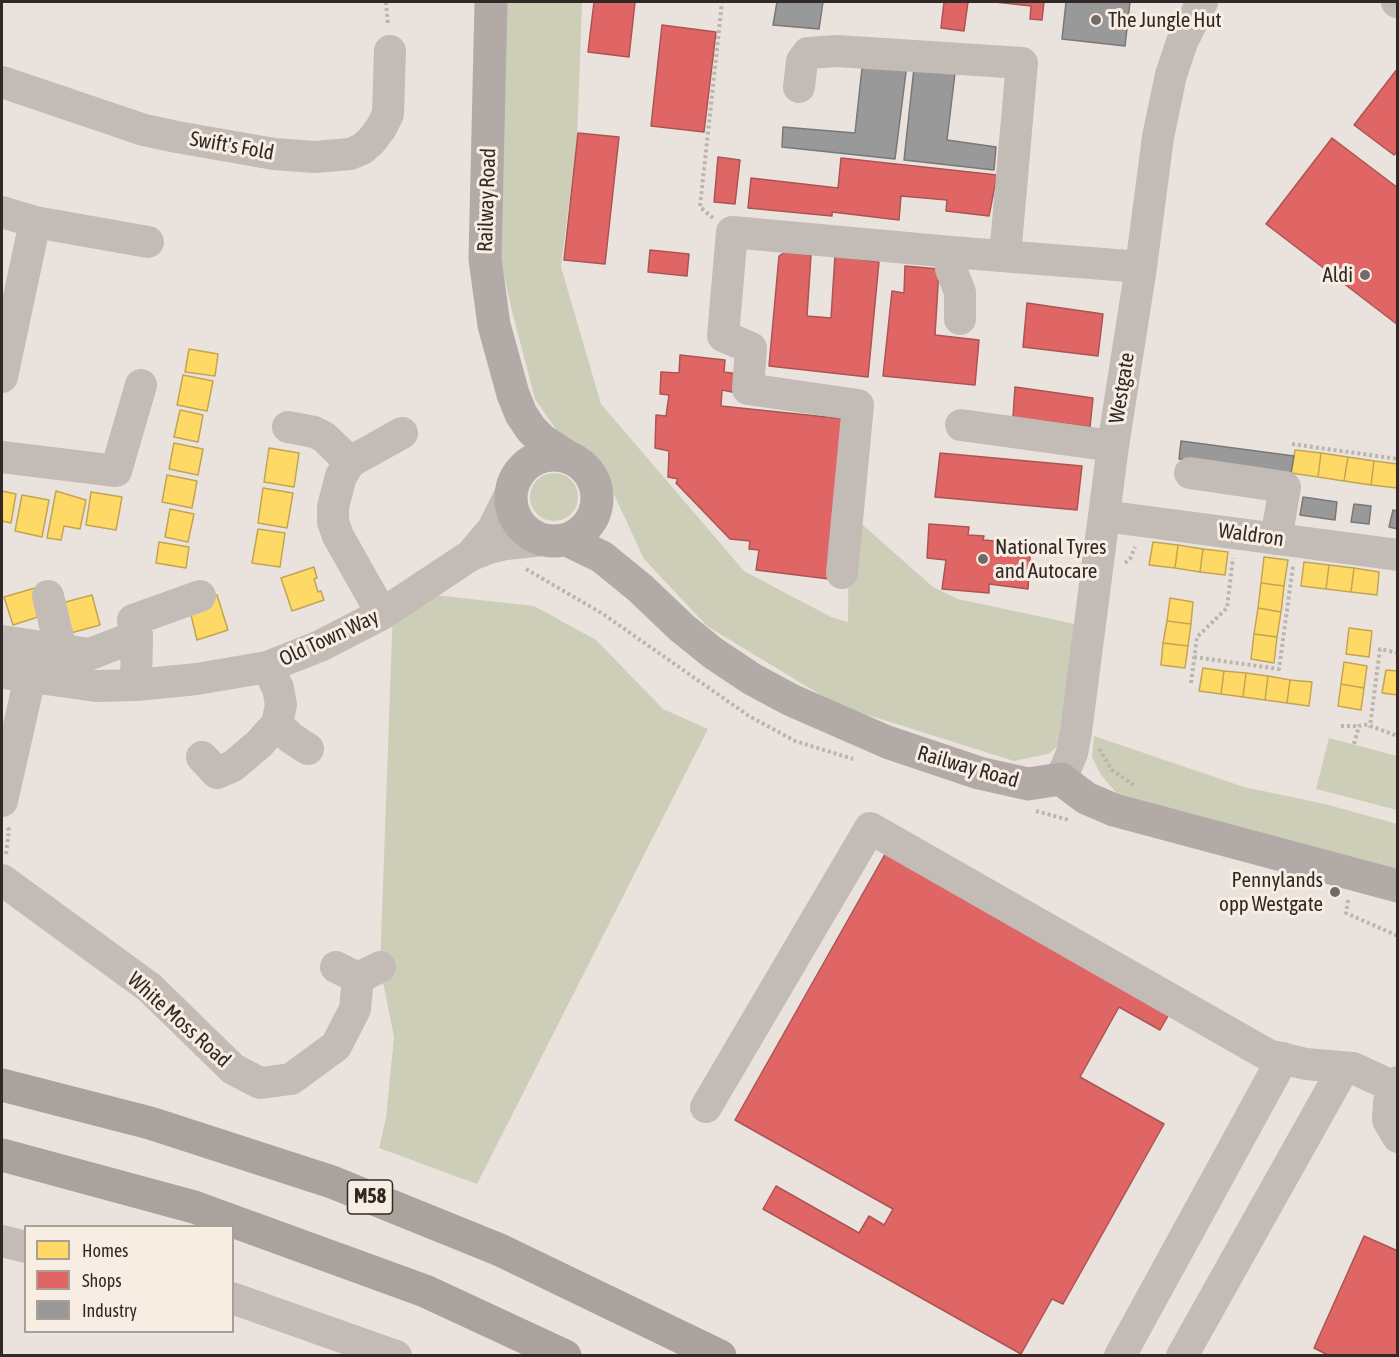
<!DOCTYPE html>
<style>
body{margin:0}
#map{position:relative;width:1399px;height:1357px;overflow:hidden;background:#eae3dd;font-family:"Asap Condensed",sans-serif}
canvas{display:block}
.frame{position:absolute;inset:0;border:3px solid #322926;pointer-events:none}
.legend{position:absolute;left:24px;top:1225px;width:210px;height:108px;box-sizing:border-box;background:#f8ede3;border:2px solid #a99f97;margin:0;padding:8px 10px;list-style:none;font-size:18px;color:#322926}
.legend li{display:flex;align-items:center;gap:12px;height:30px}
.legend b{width:30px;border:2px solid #a99f97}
</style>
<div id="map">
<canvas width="1399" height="1357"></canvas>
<div class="frame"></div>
<ul class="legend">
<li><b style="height:16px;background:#ffd966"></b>Homes</li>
<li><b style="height:16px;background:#e06666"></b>Shops</li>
<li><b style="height:16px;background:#999"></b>Industry</li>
</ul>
</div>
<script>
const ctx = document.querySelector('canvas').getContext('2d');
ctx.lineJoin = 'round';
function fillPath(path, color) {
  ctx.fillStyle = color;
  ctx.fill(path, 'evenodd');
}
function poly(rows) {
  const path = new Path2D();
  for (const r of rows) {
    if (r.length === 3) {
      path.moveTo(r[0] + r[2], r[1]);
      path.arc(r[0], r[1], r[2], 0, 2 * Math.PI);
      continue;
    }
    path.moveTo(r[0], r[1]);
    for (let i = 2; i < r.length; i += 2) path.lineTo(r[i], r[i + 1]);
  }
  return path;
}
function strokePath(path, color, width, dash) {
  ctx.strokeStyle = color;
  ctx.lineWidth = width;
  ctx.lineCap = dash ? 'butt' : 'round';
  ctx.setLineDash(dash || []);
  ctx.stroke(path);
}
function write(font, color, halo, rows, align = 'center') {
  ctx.font = font + ' "Asap Condensed",sans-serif';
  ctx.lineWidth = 6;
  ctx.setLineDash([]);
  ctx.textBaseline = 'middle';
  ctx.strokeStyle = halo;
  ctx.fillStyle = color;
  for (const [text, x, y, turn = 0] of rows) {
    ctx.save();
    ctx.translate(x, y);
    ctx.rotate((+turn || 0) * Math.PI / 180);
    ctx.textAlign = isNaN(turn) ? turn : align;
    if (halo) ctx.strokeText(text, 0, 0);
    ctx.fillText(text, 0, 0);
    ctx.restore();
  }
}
fillPath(poly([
 [491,2,582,2,577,140,561,267,601,404,744,571,831,617,848,622,849,513,933,587,958,599,1089,627,1076,732,1048,754,1014,761,839,706,707,626,644,559,611,488,589,449,560,435,535,399,511,307,494,230],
 [554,497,24],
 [416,593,534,606,596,640,663,709,708,729,477,1184,379,1148,386,1118,394,1037,380,967,393,607],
 [1094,736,1244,787,1325,804,1397,824,1397,870,1118,795,1101,775,1092,757],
 [1329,738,1397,756,1397,810,1316,789]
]), '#ccceb8');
const homes = poly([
 [189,349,218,354,215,376,185,372,189,349],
 [183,375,213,381,207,411,177,405,183,375],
 [180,410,203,415,198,442,174,437,180,410],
 [174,443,203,449,198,475,169,469,174,443],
 [269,448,299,453,294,487,264,482,269,448],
 [1295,450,1321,453,1318,477,1291,473,1295,450],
 [1321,453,1348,457,1344,481,1318,477,1321,453],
 [1348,457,1374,461,1371,485,1344,481,1348,457],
 [1374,461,1398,464,1397,488,1371,485,1374,461],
 [167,475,197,481,192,508,162,502,167,475],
 [263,488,293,493,287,528,258,523,263,488],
 [2,491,16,494,11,523,2,521,2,491],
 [56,491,86,500,80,529,64,526,61,540,47,538,56,491],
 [91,492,122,497,116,530,86,525,91,492],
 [22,495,49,500,42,537,15,531,22,495],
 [170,509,194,514,188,542,165,537,170,509],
 [258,529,285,533,280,567,252,563,258,529],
 [159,542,189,547,186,568,156,563,159,542],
 [1153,542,1178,545,1175,568,1149,565,1153,542],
 [1178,545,1203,549,1200,572,1175,568,1178,545],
 [1203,549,1228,552,1225,575,1200,572,1203,549],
 [1264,557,1288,560,1284,586,1261,583,1264,557],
 [1304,562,1329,565,1326,589,1301,586,1304,562],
 [1329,565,1354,568,1351,592,1326,589,1329,565],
 [314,567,317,578,314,579,318,592,321,591,324,600,292,611,281,578,314,567],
 [1354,568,1379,572,1377,595,1351,592,1354,568],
 [1261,583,1284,586,1281,612,1258,608,1261,583],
 [35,588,44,615,13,625,4,597,35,588],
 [92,595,100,625,67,634,58,604,92,595],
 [217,595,228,630,197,640,191,615,186,605,217,595],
 [1170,598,1193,602,1191,624,1167,621,1170,598],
 [1258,608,1281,612,1277,637,1254,634,1258,608],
 [1167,621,1191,624,1188,646,1163,643,1167,621],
 [1349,628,1372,631,1369,657,1346,654,1349,628],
 [1254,634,1277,637,1274,663,1251,659,1254,634],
 [1163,643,1188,646,1185,668,1161,665,1163,643],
 [1344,662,1367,666,1364,688,1341,684,1344,662],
 [1203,668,1224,671,1221,694,1199,691,1203,668],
 [1386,670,1398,671,1398,695,1382,693,1386,670],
 [1224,671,1246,673,1243,697,1221,694,1224,671],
 [1246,673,1268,676,1265,700,1243,697,1246,673],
 [1268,676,1290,680,1287,703,1265,700,1268,676],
 [1290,680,1312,682,1309,706,1287,703,1290,680],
 [1341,684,1364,688,1361,710,1338,706,1341,684]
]);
fillPath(homes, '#ffd966');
strokePath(homes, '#c2a453', 1.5);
const shops = poly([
 [594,2,635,2,629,57,588,52,594,2],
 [944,2,968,2,964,31,941,28,944,2],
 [995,2,1044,2,1042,20,1030,19,1031,6,995,2],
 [662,25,716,32,704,132,651,126,662,25],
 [1398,68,1398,151,1394,155,1354,125,1398,68],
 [578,133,619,137,605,264,564,260,578,133],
 [1332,138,1398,188,1398,325,1266,224,1332,138],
 [718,157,740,160,735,204,714,202,718,157],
 [841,158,997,175,989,216,946,211,947,200,901,196,899,220,832,212,832,216,748,208,751,178,838,188,841,158],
 [650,250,689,254,687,276,648,272,650,250],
 [785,252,811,255,807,316,831,318,835,256,879,262,868,377,769,366,779,256,785,252],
 [905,266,939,269,935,335,979,340,975,385,883,376,892,291,904,293,905,266],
 [1027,303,1103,314,1098,356,1023,347,1027,303],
 [680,355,725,360,724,372,739,374,737,393,722,390,721,406,846,419,829,579,756,570,759,550,749,549,750,541,730,539,676,483,678,479,668,477,669,451,655,448,656,415,666,416,669,395,660,394,661,372,679,373,680,355],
 [1015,387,1093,398,1090,427,1013,417,1015,387],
 [940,453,1082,466,1077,510,935,497,940,453],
 [929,524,969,527,968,535,984,536,983,540,1031,544,1028,589,989,584,989,593,942,589,946,560,927,558,929,524],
 [888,849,1172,1009,1160,1030,1119,1007,1080,1077,1164,1124,1063,1304,1052,1299,1021,1354,763,1209,776,1186,859,1233,869,1216,884,1225,893,1209,735,1120,888,849],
 [1364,1236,1398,1251,1398,1356,1330,1356,1314,1348,1364,1236]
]);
fillPath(shops, '#e06666');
strokePath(shops, '#ac5453', 1.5);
const industry = poly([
 [777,2,823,2,819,29,773,25,777,2],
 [1066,2,1130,2,1125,46,1062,39,1066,2],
 [863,59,907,64,895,159,782,147,783,127,855,133,863,59],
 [914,68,955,73,947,140,996,147,994,170,904,160,914,68],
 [1181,441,1294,456,1291,473,1179,459,1181,441],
 [1303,497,1337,502,1335,520,1300,515,1303,497],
 [1354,504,1371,506,1369,524,1351,522,1354,504],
 [1393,510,1398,511,1398,529,1389,527,1393,510]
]);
fillPath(industry, '#999');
strokePath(industry, '#7a7776', 1.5);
strokePath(poly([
 [386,2,388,26],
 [713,218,700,207,722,2],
 [1292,444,1398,459],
 [1125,563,1130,559,1135,547],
 [526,569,603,614,749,716,795,741,853,759],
 [1398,653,1380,649,1370,726,1398,736],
 [1194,657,1279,669,1293,566],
 [1191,683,1197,637,1227,608,1233,558],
 [1341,726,1359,726],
 [1354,744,1359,726,1370,724],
 [1099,749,1112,770,1135,786],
 [1036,811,1069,820],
 [6,854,9,830,7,827],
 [1348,900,1346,913,1398,936]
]), '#bcb4af', 4, [3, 3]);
strokePath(poly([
 [1397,2,1398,2],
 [2,82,144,130,177,137,274,154,315,157,350,154,362,149,371,141,381,128,388,114,390,51],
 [799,87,802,61,808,53,837,51,1022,63,1005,256],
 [2,212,35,222],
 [951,252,951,269,960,292,960,319],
 [2,377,35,222,148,242],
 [961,425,1113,446],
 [288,427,314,432,324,437,350,462],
 [2,457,116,471,141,385],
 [1190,473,1285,487,1276,539],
 [1104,516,1398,555],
 [471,555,493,529,511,493],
 [842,573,858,405,748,389,751,348,723,336,732,232,951,252,1141,267],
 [48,596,61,650],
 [382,614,338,536,333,522,333,507,341,476,350,462,402,433],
 [2,641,90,654,137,636],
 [3,673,96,686,136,685,197,679,267,667,320,646,382,614,471,555,489,548,506,544,543,540],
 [136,685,137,636,133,620,200,596],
 [277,724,291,738,308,749],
 [202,757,217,773,233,766,259,744,277,724,281,705,278,688,267,667],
 [1061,779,1072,753,1076,732,1113,446,1141,267,1158,137,1171,75,1182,42,1202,2],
 [2,801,30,677],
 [2,880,150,988,233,1069,260,1083,291,1079,336,1046,355,1009,358,978],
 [336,967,358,978,380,967],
 [1398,1082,1389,1102,1388,1120,1398,1137],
 [706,1107,870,828,1268,1055,1306,1064,1353,1068,1394,1087],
 [2,1241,26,1247],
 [232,1298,396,1356],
 [1120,1356,1283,1058],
 [1182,1356,1343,1069]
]), '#c3bbb6', 32);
strokePath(poly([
 [491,2,485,259,494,325,513,394,521,414,531,429,542,440,568,457],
 [554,498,43],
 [567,540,602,557,640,588,682,628,713,653,752,679,791,700,887,742,979,773,1028,784,1061,779,1086,798,1114,810,1398,886]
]), '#b1aaa6', 33);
strokePath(poly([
 [2,1085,150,1123,332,1182,500,1250,720,1356],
 [2,1155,194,1207,425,1291,565,1356]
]), '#a9a29d', 33);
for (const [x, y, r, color] of [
 [1096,20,6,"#726a66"],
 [1365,275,6,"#726a66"],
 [983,559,6,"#726a66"],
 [1335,892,6,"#726a66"]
]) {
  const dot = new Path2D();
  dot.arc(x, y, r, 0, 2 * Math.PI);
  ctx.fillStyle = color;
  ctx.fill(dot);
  strokePath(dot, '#f8ede3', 2);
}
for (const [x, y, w] of [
 [370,1197,45]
]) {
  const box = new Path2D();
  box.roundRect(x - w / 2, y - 17, w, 34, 4.5);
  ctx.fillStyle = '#f8ede3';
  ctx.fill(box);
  strokePath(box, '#322926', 1.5);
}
write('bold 20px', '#322926', null, [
 ["M58",370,1197]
]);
write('21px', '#322926', '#f8ede3', [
 ["The Jungle Hut",1108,20],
 ["Aldi",1353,275,"right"],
 ["National Tyres",995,547],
 ["and Autocare",995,571],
 ["Pennylands",1323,880,"right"],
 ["opp Westgate",1323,904,"right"]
], 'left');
write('21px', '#322926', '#f8ede3', [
 ["Swift's Fold",232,146,10],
 ["Railway Road",487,200,-88],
 ["Westgate",1122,388,-81],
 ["Waldron",1251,535,8],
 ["Old Town Way",329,638,-25],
 ["Railway Road",968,767,16],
 ["White Moss Road",179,1020,42]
]);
</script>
